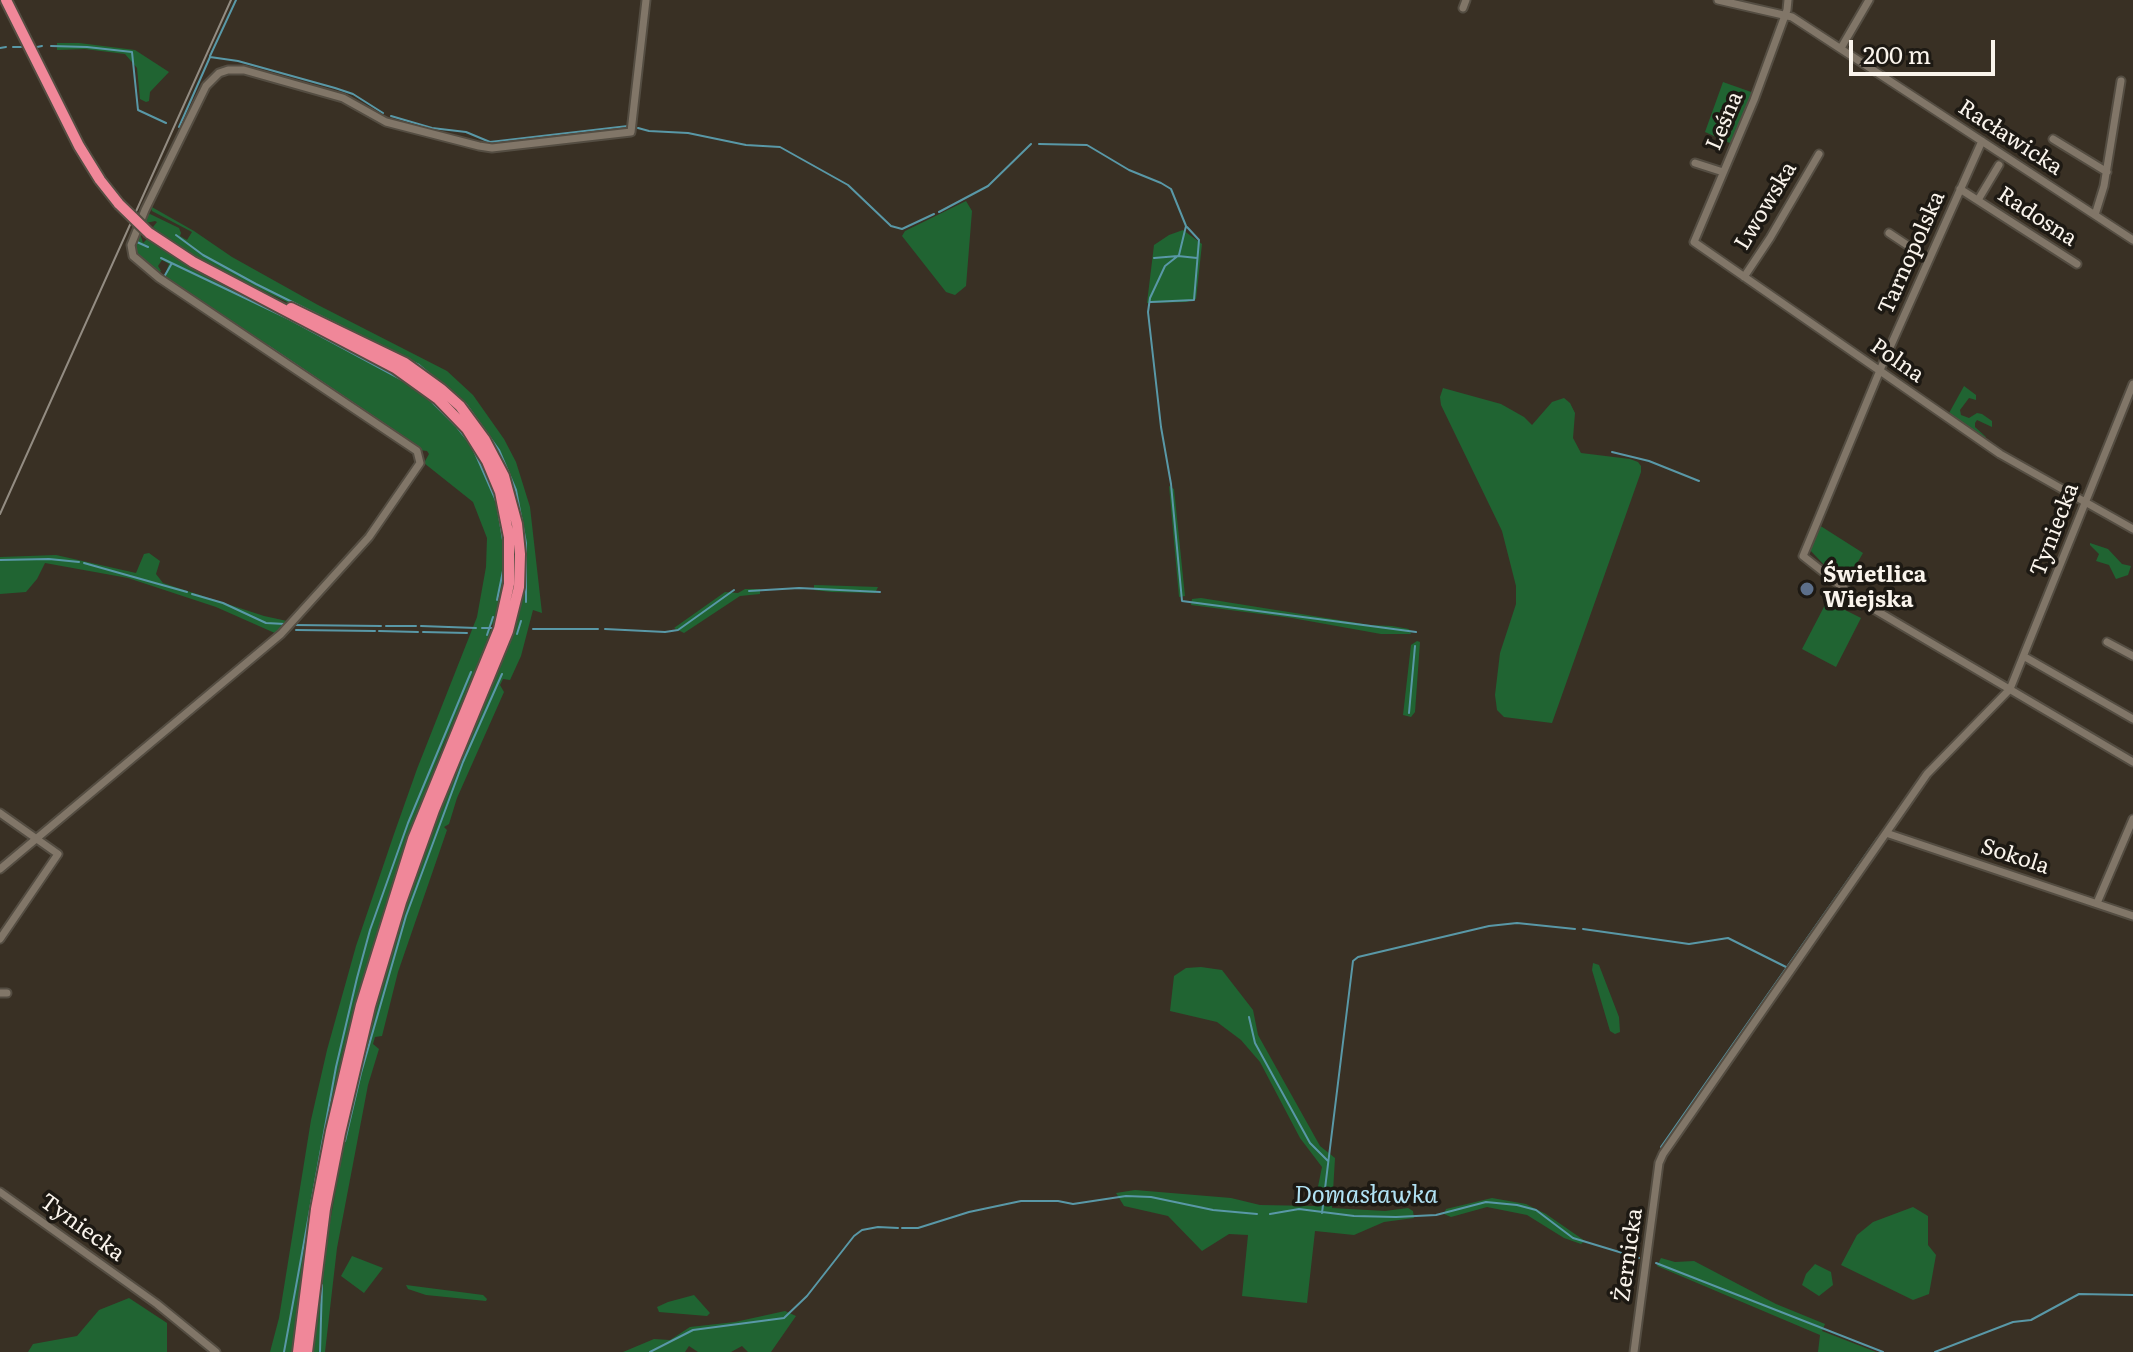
<!DOCTYPE html>
<meta charset="utf-8">
<style>
body{margin:0}
#map{position:relative;width:2133px;height:1352px;overflow:hidden;background:#393024;font-family:Literata,serif}
canvas{display:block}
.scale{position:absolute;left:1849px;top:40px;width:146px;height:36px;box-sizing:border-box;border:4px solid #faf4ec;border-top:0;padding-left:10px;font-size:24px;line-height:28px;white-space:nowrap;color:#faf4ec;-webkit-text-stroke:6px #1d1913;paint-order:stroke}
</style>
<div id="map">
<canvas width="2133" height="1352"></canvas>
<div class="scale">200 m</div>
</div>
<script>
const ctx = document.querySelector('canvas').getContext('2d');
ctx.lineJoin = 'round';
function fillPath(path, color) {
  ctx.fillStyle = color;
  ctx.fill(path, 'evenodd');
}
function poly(rows) {
  const path = new Path2D();
  for (const r of rows) {
    path.moveTo(r[0], r[1]);
    for (let i = 2; i < r.length; i += 2) path.lineTo(r[i], r[i + 1]);
  }
  return path;
}
function strokePath(path, color, width, dash) {
  ctx.strokeStyle = color;
  ctx.lineWidth = width;
  ctx.lineCap = dash ? 'butt' : 'round';
  ctx.setLineDash(dash || []);
  ctx.stroke(path);
}
function write(font, color, halo, rows, align = 'center') {
  ctx.font = font + ' Literata,serif';
  ctx.lineWidth = 7;
  ctx.setLineDash([]);
  ctx.textBaseline = 'middle';
  ctx.strokeStyle = halo;
  ctx.fillStyle = color;
  for (const [text, x, y, turn = 0] of rows) {
    ctx.save();
    ctx.translate(x, y);
    ctx.rotate((+turn || 0) * Math.PI / 180);
    ctx.textAlign = isNaN(turn) ? turn : align;
    if (halo) ctx.strokeText(text, 0, 0);
    ctx.fillText(text, 0, 0);
    ctx.restore();
  }
}
fillPath(poly([
 [57,43,79,43,135,50,169,72,150,92,149,101,146,102,140,99,137,68,125,54,85,49,57,50],
 [1723,82,1754,93,1732,144,1705,132],
 [966,201,972,211,966,286,955,295,946,292,902,236,905,231],
 [150,206,194,231,232,257,318,305,447,371,473,395,504,439,516,462,530,507,542,613,533,610,521,656,510,680,503,679,500,685,504,692,457,798,449,824,444,827,447,830,398,972,382,1036,375,1037,373,1044,379,1049,368,1085,337,1248,325,1352,312,1352,320,1277,346,1133,366,1041,403,914,434,825,515,626,520,601,521,522,510,483,472,415,345,329,229,275,171,243,153,227,157,222,155,221,146,223,143,220,146,215,150,214,179,228,181,233,180,236,187,240,192,232,152,211],
 [139,230,143,243,148,238,190,265,392,371,431,398,457,424,480,458,497,499,505,535,505,575,496,620,491,626,490,639,443,746,406,843,378,929,342,1055,308,1230,292,1352,270,1352,279,1318,311,1120,327,1050,356,946,394,834,417,769,477,617,486,567,487,538,473,502,424,463,429,454,427,451,420,450,163,279,169,264,162,260,158,266,161,271,158,274,138,259,135,244],
 [1183,230,1202,244,1196,299,1186,302,1147,303,1154,245,1169,235],
 [1964,386,1976,395,1976,400,1969,398,1960,410,1961,415,1969,418,1977,413,1982,414,1992,421,1992,427,1977,420,1975,423,1975,427,1986,437,1983,441,1948,415],
 [1443,388,1501,404,1524,417,1532,425,1552,402,1564,398,1570,403,1575,413,1573,438,1581,453,1630,459,1638,462,1641,466,1641,472,1552,723,1504,717,1497,710,1495,695,1500,653,1516,604,1516,586,1502,531,1441,405,1440,397],
 [1169,486,1174,489,1185,596,1179,597],
 [1819,525,1863,553,1844,586,1809,549],
 [2090,543,2108,549,2122,564,2131,566,2128,575,2116,579,2109,565,2096,561,2099,554,2090,545],
 [149,553,160,561,156,574,163,583,264,616,287,621,286,626,277,634,216,607,128,578,45,563,37,579,26,592,0,594,0,557,56,555,136,573,144,554],
 [814,585,848,586,878,587,875,593,832,592,814,590],
 [745,589,760,589,760,594,740,596,684,633,674,628,725,592,738,593],
 [1201,598,1370,625,1392,626,1409,629,1411,634,1381,634,1292,618,1191,605,1192,599],
 [1827,601,1861,618,1836,667,1802,649],
 [1417,641,1420,642,1415,712,1411,717,1403,715,1411,645],
 [1593,963,1599,965,1619,1017,1620,1032,1615,1034,1610,1031,1592,970],
 [1201,967,1222,970,1253,1010,1258,1035,1320,1146,1335,1158,1332,1208,1385,1211,1408,1208,1413,1211,1414,1218,1384,1222,1354,1235,1315,1231,1307,1303,1242,1296,1248,1235,1229,1234,1202,1251,1168,1216,1124,1206,1116,1193,1135,1190,1231,1198,1260,1205,1314,1206,1322,1167,1300,1138,1260,1062,1241,1040,1217,1022,1170,1011,1174,976,1186,968],
 [1492,1198,1526,1204,1546,1214,1585,1241,1581,1244,1564,1238,1527,1215,1487,1207,1451,1217,1444,1214,1446,1209],
 [1913,1207,1928,1216,1928,1245,1936,1255,1929,1294,1913,1300,1841,1265,1857,1235,1873,1222],
 [352,1256,383,1268,364,1293,341,1276],
 [1661,1258,1675,1262,1694,1261,1776,1304,1825,1324,1822,1331,1876,1352,1818,1352,1820,1335,1657,1266],
 [1815,1264,1831,1272,1833,1285,1819,1296,1802,1285,1806,1274],
 [406,1285,483,1295,487,1299,486,1301,426,1295,408,1289],
 [694,1295,710,1313,707,1316,659,1312,657,1307,668,1302],
 [129,1298,167,1323,167,1352,28,1352,33,1344,77,1336,99,1310],
 [785,1311,796,1316,771,1352,748,1352,742,1346,731,1352,698,1352,689,1346,685,1352,623,1352,654,1339,670,1340,690,1327,735,1322]
]), '#206432');
strokePath(poly([
 [51,46,87,47,132,52,138,110,166,123],
 [13,47,21,47],
 [37,47,42,46],
 [0,48,6,47],
 [210,56,236,0],
 [391,116,432,128,466,132,490,142,628,126],
 [179,127,210,57,238,61,335,88,353,94,383,113],
 [638,128,649,131,688,133,746,145,780,147,848,185,891,226,902,229,934,214],
 [1039,144,1087,145,1129,170,1161,183,1171,189,1186,226,1179,255,1165,266,1150,298,1148,312,1161,427,1171,484,1182,601,1416,632],
 [939,212,988,186,1031,144],
 [176,235,203,255,256,284,419,365,466,404,499,450,516,490,526,543,526,602],
 [137,242,148,247],
 [161,258,289,319,406,382],
 [1154,258,1178,256,1197,258],
 [164,277,172,263],
 [185,291,260,341],
 [1151,302,1194,300,1199,240,1187,227],
 [268,346,400,435],
 [427,397,456,426,472,446,497,503,504,546,504,566,497,600],
 [1612,452,1649,461,1699,481],
 [0,560,49,559,79,562],
 [84,563,187,592],
 [749,591,799,588,880,592],
 [192,594,223,603,266,623,285,624],
 [294,625,381,626],
 [386,626,416,626],
 [421,626,476,628],
 [482,628,492,628],
 [533,629,598,629],
 [605,629,665,632,678,630,734,590],
 [296,630,375,631],
 [379,631,418,632],
 [423,632,467,633],
 [517,634,521,621],
 [487,635,493,617],
 [1409,713,1415,646],
 [1583,929,1689,944,1728,938,1786,967],
 [1249,1017,1255,1043,1272,1074,1310,1143,1328,1161],
 [345,1141,361,1073,406,916,463,762,502,674],
 [1661,1147,1878,837],
 [1322,1213,1353,961,1358,957,1489,926,1517,923,1575,929],
 [1270,1214,1299,1209,1354,1216,1396,1217,1436,1215,1486,1202,1517,1205,1536,1210,1573,1238,1639,1258],
 [902,1228,918,1228,969,1212,1021,1201,1058,1201,1073,1204,1126,1196,1151,1197,1213,1210,1257,1214],
 [1656,1263,1883,1352],
 [284,1352,336,1067,357,978,370,930,408,823,471,672],
 [320,1352,322,1285],
 [650,1352,693,1330,784,1318,807,1296,854,1236,862,1230,878,1227,898,1228],
 [1935,1352,2013,1322,2031,1320,2079,1294,2133,1295]
]), '#5998a7', 2);
const minor = poly([
 [1718,0,1792,17,2133,240],
 [1788,0,1787,10,1754,100,1694,242,2000,454,2133,529],
 [1463,8,1466,0],
 [1841,48,1869,0],
 [2053,139,2107,172],
 [1982,141,1883,363,1803,556,1860,601,2133,762],
 [1695,163,1723,172],
 [1960,189,2077,264],
 [1978,200,1999,165],
 [2095,215,2104,186,2121,81],
 [1889,233,1928,259],
 [1744,277,1770,238,1819,154],
 [2107,642,2133,656],
 [2025,657,2133,719],
 [0,813,58,854,0,939],
 [1886,833,2133,916],
 [0,869,281,634,369,537,420,463,417,451,159,278,133,256,131,245,145,210,206,86,219,73,228,70,244,70,343,98,386,122,479,146,492,148,631,132,646,0],
 [2097,903,2133,819],
 [0,993,7,993],
 [0,1192,157,1304,216,1352],
 [1634,1352,1659,1163,1663,1154,1927,774,2010,689,2133,384]
]);
const highway = poly([
 [6,0,79,146,100,180,119,204],
 [149,233,193,262,395,368,438,399,467,429,487,461,500,492,509,537,509,584,499,629,413,839,361,1005,331,1131,316,1209,298,1352],
 [291,308,405,363,441,389,460,406,485,440,504,476,517,524,520,554,519,587,508,631,434,810,401,902,370,1006,340,1133,325,1209,307,1352]
]);
strokePath(minor, '#544d42', 11);
strokePath(highway, '#544d42', 14);
strokePath(minor, '#817668', 7);
strokePath(highway, '#f08799', 10);
strokePath(poly([
 [0,514,231,0]
]), '#938c82', 2);
const highwayBridge = poly([
 [119,204,149,233]
]);
strokePath(highwayBridge, '#544d42', 14, []);
strokePath(highwayBridge, '#f08799', 10);
for (const [x, y, r, color] of [
 [1807,589,8,"#5c6f8a"]
]) {
  const dot = new Path2D();
  dot.arc(x, y, r, 0, 2 * Math.PI);
  ctx.fillStyle = color;
  ctx.fill(dot);
  strokePath(dot, '#1d1913', 3);
}
write('22px', '#faf4ec', '#1d1913', [
 ["Leśna",1725,121,-67],
 ["Racławicka",2010,138,33],
 ["Lwowska",1766,206,-59],
 ["Radosna",2037,217,33],
 ["Tarnopolska",1912,253,-66],
 ["Polna",1897,361,35],
 ["Tyniecka",2055,530,-69],
 ["Sokola",2015,857,18],
 ["Tyniecka",82,1228,36],
 ["Żernicka",1629,1255,-82]
]);
write('bold 22px', '#faf4ec', '#1d1913', [
 ["Świetlica",1823,576],
 ["Wiejska",1823,601]
], 'left');
write('italic 24px', '#b1e2f4', '#1d1913', [
 ["Domasławka",1366,1196]
]);
</script>
